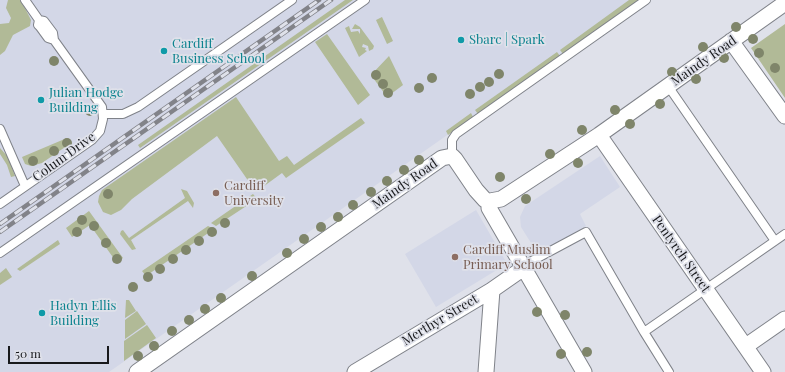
<!DOCTYPE html>
<style>
body{margin:0}
#map{position:relative;width:785px;height:372px;overflow:hidden;background:#dfe1ea;font-family:"Playfair Display",serif}
canvas{display:block}
.scale{position:absolute;left:8px;top:346px;width:101px;height:18px;box-sizing:border-box;border:2px solid #18191c;border-top:0;padding-left:5px;font-size:12px;line-height:14px;white-space:nowrap;color:#18191c;-webkit-text-stroke:3px #dfe1ea;paint-order:stroke}
</style>
<div id="map">
<canvas width="785" height="372"></canvas>
<div class="scale">50 m</div>
</div>
<script>
const ctx = document.querySelector('canvas').getContext('2d');
ctx.lineJoin = 'round';
function fillPath(path, color) {
  ctx.fillStyle = color;
  ctx.fill(path, 'evenodd');
}
function poly(rows) {
  const path = new Path2D();
  for (const r of rows) {
    path.moveTo(r[0], r[1]);
    for (let i = 2; i < r.length; i += 2) path.lineTo(r[i], r[i + 1]);
  }
  return path;
}
function strokePath(path, color, width, dash) {
  ctx.strokeStyle = color;
  ctx.lineWidth = width;
  ctx.lineCap = dash ? 'butt' : 'round';
  ctx.setLineDash(dash || []);
  ctx.stroke(path);
}
function write(font, color, halo, rows, align = 'center') {
  ctx.font = font + ' "Playfair Display",serif';
  ctx.lineWidth = 3.5;
  ctx.setLineDash([]);
  ctx.textBaseline = 'middle';
  ctx.strokeStyle = halo;
  ctx.fillStyle = color;
  for (const [text, x, y, turn = 0] of rows) {
    ctx.save();
    ctx.translate(x, y);
    ctx.rotate((+turn || 0) * Math.PI / 180);
    ctx.textAlign = isNaN(turn) ? turn : align;
    if (halo) ctx.strokeText(text, 0, 0);
    ctx.fillText(text, 0, 0);
    ctx.restore();
  }
}
fillPath(poly([
 [0,0,640,0,109,372,0,372],
 [600,156,620,187,580,214,586,226,538,254,521,227,520,217,525,206],
 [476,210,505,260,505,265,436,307,405,254]
]), '#d3d7e7');
fillPath(poly([
 [8,0,21,0,31,20,30,26,13,35,5,51,0,55,0,24,9,23,11,18,6,8],
 [345,0,353,0,140,148,138,145],
 [629,0,640,0,563,54,560,50],
 [382,17,393,41,387,44,376,20],
 [355,24,360,27,374,46,373,49,369,51,368,46,363,44,362,47,366,48,365,50,367,51,359,57,345,28,349,26,351,32,358,31,360,34,360,29,352,29],
 [785,24,785,98,751,48],
 [327,34,370,95,358,105,315,42],
 [557,52,560,56,478,114,475,110],
 [389,56,403,85,387,97,371,75],
 [236,97,279,161,287,156,294,165,361,118,365,123,286,178,282,173,256,192,217,136,132,199,121,210,111,215,103,212,98,202,99,196,102,190],
 [471,113,473,117,448,135,446,131],
 [67,138,71,143,42,163,31,166,25,164,22,157],
 [0,148,8,157,15,176,11,177,7,165,0,154],
 [181,189,187,191,194,203,193,208,188,201,131,240,136,249,132,250,120,234,121,231,123,230,129,238,185,198],
 [253,194,257,199,216,226,211,223],
 [89,211,123,258,117,263,90,225,72,237,66,228],
 [208,226,214,229,146,276,142,271],
 [58,240,60,244,20,271,17,269],
 [6,268,12,277,0,285,0,273],
 [126,300,129,300,136,311,125,318],
 [137,311,146,324,125,339,125,320],
 [147,325,156,338,124,361,124,341]
]), '#b1ba97');
const service = poly([
 [39,20,38,25,40,27,48,38,54,40],
 [668,86,775,241],
 [104,114,123,114,138,107,292,0],
 [0,129,25,186],
 [452,156,452,140,456,134,646,0],
 [0,204,92,140,100,131,103,119,102,107,54,40,53,33,44,21,39,20,25,0],
 [0,253,365,0],
 [525,267,530,262,586,232,644,332,669,372],
 [644,332,785,234]
]);
const minor = poly([
 [731,41,785,116],
 [599,135,763,372],
 [490,201,489,208,584,372],
 [746,346,785,319],
 [137,372,442,158,452,156,455,159,476,190,485,200,490,201,501,199,599,135,785,3],
 [355,372,492,290,525,267],
 [486,372,492,290]
]);
strokePath(service, '#7f8289', 10);
strokePath(minor, '#7f8289', 17);
strokePath(service, '#fff', 8);
strokePath(minor, '#fff', 15);
const rail = poly([
 [0,224,319,0],
 [0,232,331,0]
]);
strokePath(rail, '#828389', 4.5);
strokePath(rail, '#dfe1ea', 3, [9]);
ctx.fillStyle = '#7f856a';
for (const [x, y] of [
 [736,27],
 [753,39],
 [703,47],
 [759,53],
 [724,58],
 [54,61],
 [775,68],
 [672,72],
 [499,74],
 [376,75],
 [432,78],
 [696,79],
 [489,82],
 [383,84],
 [480,87],
 [419,88],
 [388,93],
 [470,94],
 [660,104],
 [615,110],
 [90,111],
 [630,124],
 [582,130],
 [67,143],
 [54,151],
 [550,154],
 [419,160],
 [33,161],
 [578,163],
 [404,170],
 [500,177],
 [387,181],
 [371,192],
 [108,194],
 [526,199],
 [353,205],
 [338,217],
 [82,220],
 [225,223],
 [94,226],
 [321,227],
 [77,232],
 [212,232],
 [304,239],
 [199,241],
 [106,243],
 [186,250],
 [287,253],
 [117,259],
 [173,259],
 [160,269],
 [252,276],
 [148,277],
 [133,287],
 [221,298],
 [205,309],
 [537,312],
 [565,315],
 [189,320],
 [172,331],
 [154,346],
 [587,352],
 [561,354],
 [138,356]
]) {
  ctx.beginPath();
  ctx.arc(x, y, 5, 0, 2 * Math.PI);
  ctx.fill();
}
for (const [x, y, r, color] of [
 [461,40,4,"#0f9aa8"],
 [164,51,4,"#0f9aa8"],
 [41,100,4,"#0f9aa8"],
 [216,193,4,"#8d6e63"],
 [455,257,4,"#8d6e63"],
 [42,313,4,"#0f9aa8"]
]) {
  const dot = new Path2D();
  dot.arc(x, y, r, 0, 2 * Math.PI);
  ctx.fillStyle = color;
  ctx.fill(dot);
  strokePath(dot, '#dfe1ea', 1.5);
}
write('13px', '#0d838f', '#dfe1ea', [
 ["Sbarc | Spark",469,40],
 ["Cardiff",172,44],
 ["Business School",172,59],
 ["Julian Hodge",49,93],
 ["Building",49,108],
 ["Hadyn Ellis",50,306],
 ["Building",50,321]
], 'left');
write('13px', '#18191c', '#dfe1ea', [
 ["Maindy Road",704,61,-35],
 ["Colum Drive",64,157,-36],
 ["Maindy Road",405,184,-35],
 ["Pentyrch Street",681,254,55],
 ["Merthyr Street",440,320,-31]
]);
write('13px', '#785e54', '#dfe1ea', [
 ["Cardiff",224,186],
 ["University",224,201],
 ["Cardiff Muslim",463,250],
 ["Primary School",463,265]
], 'left');
</script>
